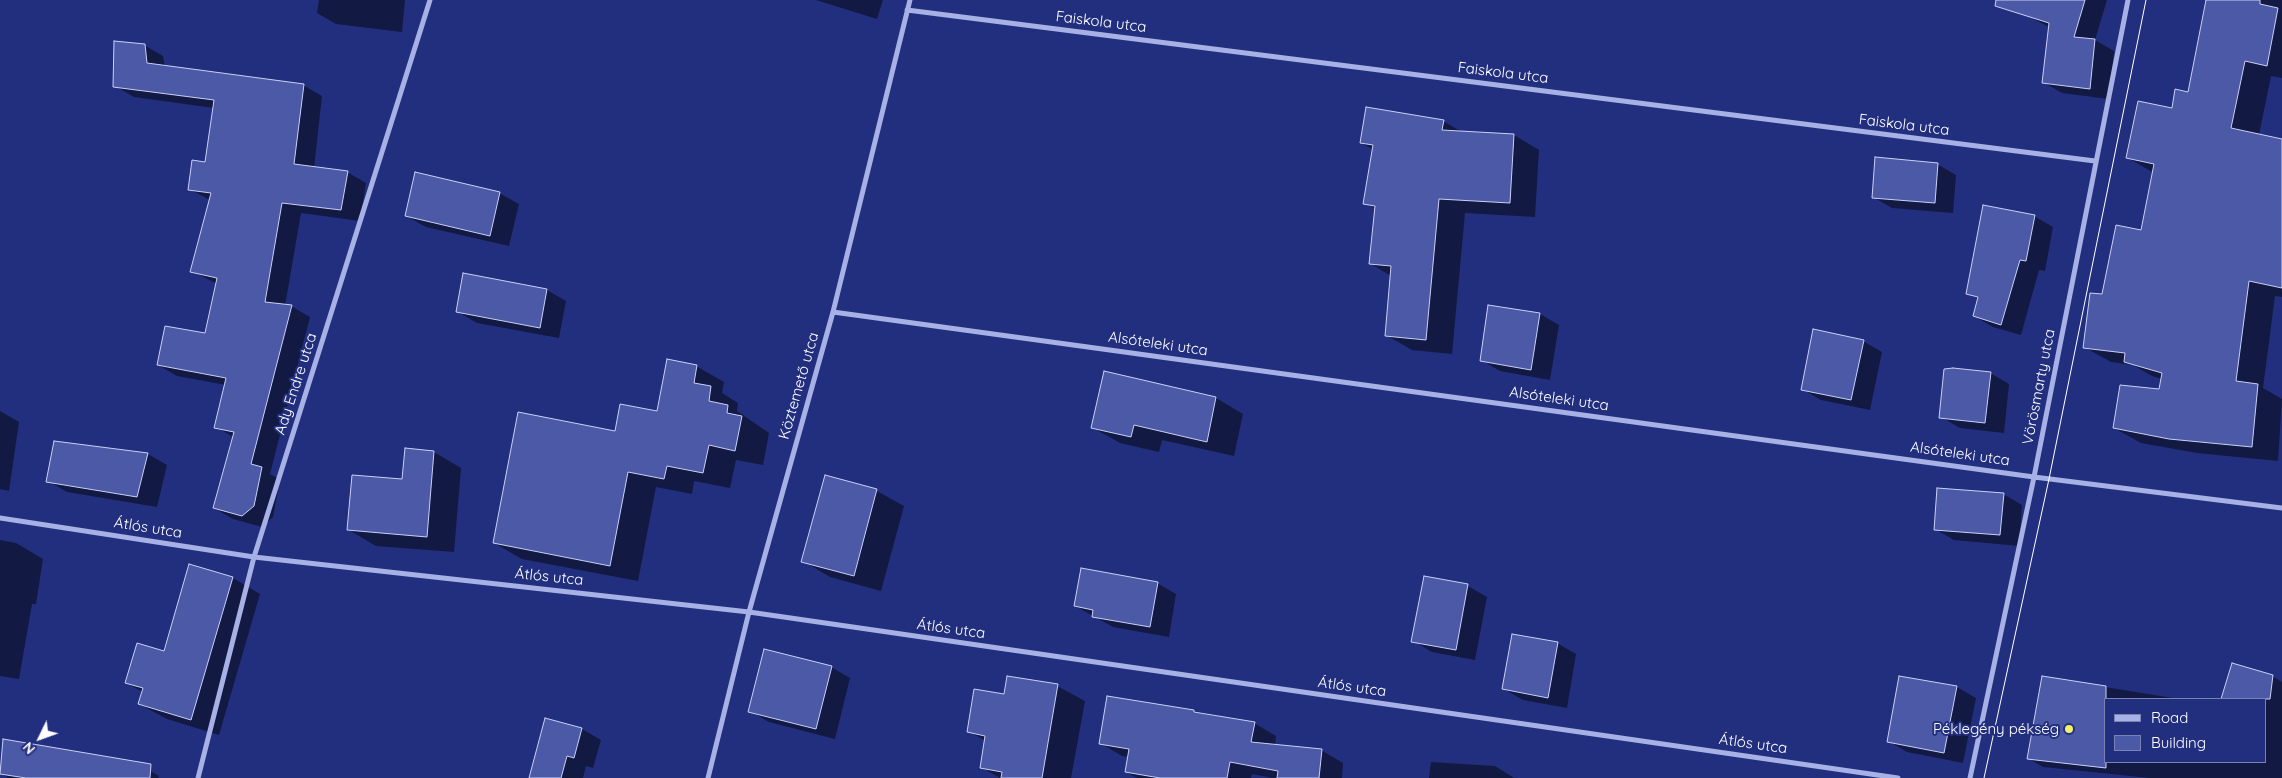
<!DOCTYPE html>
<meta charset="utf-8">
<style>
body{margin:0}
#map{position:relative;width:2282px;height:778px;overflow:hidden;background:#222f7e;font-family:Quicksand,sans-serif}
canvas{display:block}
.legend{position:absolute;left:2104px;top:698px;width:162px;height:65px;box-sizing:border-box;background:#222f7e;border:1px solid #7a82b2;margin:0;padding:6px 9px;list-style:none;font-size:15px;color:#fff}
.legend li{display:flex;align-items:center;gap:10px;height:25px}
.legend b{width:25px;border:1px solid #7a82b2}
.north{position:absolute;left:15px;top:713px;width:50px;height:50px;-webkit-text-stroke:4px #222f7e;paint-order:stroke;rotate:228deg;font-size:14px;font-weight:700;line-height:20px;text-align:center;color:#fff}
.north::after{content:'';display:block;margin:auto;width:18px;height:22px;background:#fff;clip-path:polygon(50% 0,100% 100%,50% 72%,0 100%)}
</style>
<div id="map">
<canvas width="2282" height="778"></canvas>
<ul class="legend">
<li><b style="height:6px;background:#a7b1e6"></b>Road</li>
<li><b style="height:14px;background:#4b59a7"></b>Building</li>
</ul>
<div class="north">N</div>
</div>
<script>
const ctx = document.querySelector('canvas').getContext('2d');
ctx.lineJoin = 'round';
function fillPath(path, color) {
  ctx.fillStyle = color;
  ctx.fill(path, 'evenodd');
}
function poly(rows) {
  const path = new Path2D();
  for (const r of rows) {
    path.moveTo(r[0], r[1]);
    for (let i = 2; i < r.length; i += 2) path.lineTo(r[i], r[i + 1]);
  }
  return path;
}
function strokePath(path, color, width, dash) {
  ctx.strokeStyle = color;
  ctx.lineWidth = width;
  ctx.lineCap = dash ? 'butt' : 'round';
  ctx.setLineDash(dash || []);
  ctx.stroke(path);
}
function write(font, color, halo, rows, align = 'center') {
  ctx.font = font + ' Quicksand,sans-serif';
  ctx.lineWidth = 4;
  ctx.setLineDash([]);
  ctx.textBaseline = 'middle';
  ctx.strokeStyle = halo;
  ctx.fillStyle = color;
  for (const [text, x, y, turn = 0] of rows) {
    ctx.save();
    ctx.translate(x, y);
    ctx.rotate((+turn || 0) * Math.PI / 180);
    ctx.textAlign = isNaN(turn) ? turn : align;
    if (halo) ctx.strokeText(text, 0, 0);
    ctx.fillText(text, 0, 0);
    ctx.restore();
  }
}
fillPath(poly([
 [319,0,405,0,402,32,336,24,317,13],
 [816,0,883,0,877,19],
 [2028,0,2107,0,2095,40,2114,51,2109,99,2062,93,2043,82,2049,27,2024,14],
 [2208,0,2282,0,2282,78,2271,76,2259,135,2282,140,2282,297,2275,296,2263,388,2282,399,2278,461,2197,453,2141,443,2114,428,2160,390,2162,379,2152,376,2133,365,2111,362,2084,347,2103,296,2142,232,2154,173,2128,158,2189,93],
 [144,45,163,56,165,67,303,85,322,96,314,168,347,172,366,183,360,221,301,213,285,306,291,306,310,317,270,474,280,480,273,517,262,527,233,519,214,508,233,437,216,427,226,385,177,376,158,365,206,334,217,284,192,271,210,200,189,189,206,164,214,108,134,97,115,86],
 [1443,121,1462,132,1514,135,1539,150,1535,217,1465,213,1452,354,1412,350,1386,335,1391,276,1371,264,1376,209,1365,203,1374,150,1361,143],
 [1937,164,1956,175,1953,213,1892,208,1873,197],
 [499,193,519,204,509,246,426,227,406,216],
 [2034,216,2053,227,2045,271,2039,270,2021,335,1993,327,1974,316,1979,299,1968,293],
 [464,274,547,290,566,301,559,338,477,323,458,312],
 [1540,314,1559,325,1550,380,1500,371,1481,360],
 [1863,341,1882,352,1870,410,1821,400,1802,389],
 [696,366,724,382,722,393,738,403,737,411,769,433,763,465,736,460,730,488,694,481,692,494,656,487,638,581,522,559,494,543,616,432,658,413],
 [1105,373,1216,398,1243,414,1234,456,1162,440,1159,452,1120,443,1093,428],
 [1990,373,2009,384,2004,433,1960,428,1941,417],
 [0,411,19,422,9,491,0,489],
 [55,442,148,454,167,465,157,507,67,492,48,481],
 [406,449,434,452,461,468,454,552,376,546,349,530,403,480],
 [826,477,877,491,904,506,881,591,830,577,803,561],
 [2003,494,2022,505,2019,546,1954,540,1935,529],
 [0,540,16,543,43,559,36,604,32,604,19,679,0,676],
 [1425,577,1468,586,1487,597,1475,660,1432,652,1413,641],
 [233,578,260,594,219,735,167,719,139,704,143,692,126,683,165,652],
 [1157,583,1176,594,1169,637,1113,627,1075,606],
 [1557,643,1576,654,1567,708,1523,700,1504,689],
 [2233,664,2272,676,2282,682,2282,778,2150,778,2043,767,2029,759,2043,677,2179,699,2106,699,2106,762,2266,762,2266,699,2223,699],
 [831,667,850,678,835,739,769,722,750,711],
 [1900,677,1957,687,1976,698,1963,763,1907,752,1888,741],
 [1057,686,1085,701,1071,778,1000,778,981,767,986,741,968,731,1005,696],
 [1194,711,1254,723,1276,736,1275,746,1321,750,1343,763,1342,778,1273,778,1252,774,1251,778,1137,778,1126,772,1129,757,1122,756,1100,743],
 [546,720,582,729,601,740,593,768,586,766,583,778,530,778],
 [4,740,135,762,159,776,158,778,8,778,0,773],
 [1431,762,1495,766,1514,778,1429,778]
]), '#0007');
const building = poly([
 [1996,0,2085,0,2074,37,2095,39,2090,89,2042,83,2049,23,1995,6,1996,0],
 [2206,0,2260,0,2260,4,2278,8,2267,66,2245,61,2231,128,2282,139,2282,288,2249,281,2236,381,2258,384,2252,447,2169,439,2113,428,2120,385,2159,389,2162,373,2124,362,2125,353,2083,348,2090,293,2102,294,2116,225,2141,230,2154,164,2126,158,2138,101,2172,108,2175,89,2188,92,2206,0],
 [114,41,145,44,147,63,304,84,294,164,348,171,341,210,282,203,265,302,292,305,251,464,262,467,254,506,242,516,213,508,234,432,214,428,226,378,157,365,165,326,205,333,217,278,190,272,211,193,188,190,192,160,205,162,214,100,113,87,114,41],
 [1366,107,1444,120,1442,130,1514,134,1510,203,1439,199,1426,340,1385,336,1391,266,1369,264,1375,206,1363,204,1373,145,1360,143,1366,107],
 [1875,157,1938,163,1935,203,1872,198,1875,157],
 [415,172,500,192,490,236,405,216,415,172],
 [1983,205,2035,215,2026,261,2020,260,2001,325,1973,316,1978,297,1966,294,1983,205],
 [463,273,547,289,540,328,456,312,463,273],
 [1488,305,1540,313,1531,370,1480,361,1488,305],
 [1813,329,1864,340,1851,400,1801,390,1813,329],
 [667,359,697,365,694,383,711,386,709,401,728,405,727,413,742,416,735,451,709,445,703,473,667,466,664,479,628,472,610,566,493,543,518,412,615,431,620,404,657,411,667,359],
 [1953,368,1991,372,1985,423,1939,418,1944,369,1953,368],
 [1104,371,1216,397,1207,442,1134,425,1131,437,1091,428,1104,371],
 [54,441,148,453,137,497,46,482,54,441],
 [405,448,434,451,427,537,347,530,352,475,402,479,405,448],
 [825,475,877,489,854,576,801,562,825,475],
 [1937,488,2004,493,2000,535,1934,530,1937,488],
 [189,564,233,577,191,720,138,704,143,688,125,683,137,643,164,651,189,564],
 [1081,568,1158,582,1150,627,1092,617,1093,610,1074,606,1081,568],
 [1424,576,1468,584,1456,650,1411,642,1424,576],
 [1512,634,1558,642,1548,698,1502,689,1512,634],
 [764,649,832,666,816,729,748,712,764,649],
 [2232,663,2273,675,2270,699,2221,699,2232,663],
 [1007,676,1058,684,1042,778,1001,778,1002,772,980,768,985,736,967,732,974,689,1004,694,1007,676],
 [1899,676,1957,686,1944,753,1887,742,1899,676],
 [2042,676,2106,686,2106,768,2027,759,2042,676],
 [1107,696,1194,710,1194,712,1255,722,1251,742,1322,749,1319,778,1277,778,1278,771,1230,762,1227,778,1160,778,1125,772,1129,749,1099,744,1107,696],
 [545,718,582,728,574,758,567,756,561,778,529,778,545,718],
 [3,739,151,764,150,778,26,778,0,774,3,739]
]);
fillPath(building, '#4b59a7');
strokePath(building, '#cbd1f5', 1);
strokePath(poly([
 [907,10,2095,161],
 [833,312,2034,477,2282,508],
 [0,518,254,557,749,612,1898,778],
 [198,778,254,557,430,0],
 [708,778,749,612,833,312,910,0],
 [1970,778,2034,477,2128,0]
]), '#a7b1e6', 5);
strokePath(poly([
 [1984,778,2049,479,2146,0]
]), '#fff', 1);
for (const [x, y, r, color] of [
 [2069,729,5,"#f1f269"]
]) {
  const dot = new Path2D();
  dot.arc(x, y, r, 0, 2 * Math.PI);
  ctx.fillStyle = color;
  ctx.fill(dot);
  strokePath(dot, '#222f7e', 2);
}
write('15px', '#fff', '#222f7e', [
 ["Faiskola utca",1101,22,7],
 ["Faiskola utca",1503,73,7],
 ["Faiskola utca",1904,125,7],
 ["Alsóteleki utca",1158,344,8],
 ["Ady Endre utca",296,384,-72],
 ["Köztemető utca",799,386,-74],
 ["Vörösmarty utca",2039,387,-79],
 ["Alsóteleki utca",1559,399,8],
 ["Alsóteleki utca",1960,454,8],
 ["Átlós utca",148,528,9],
 ["Átlós utca",549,577,6],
 ["Átlós utca",951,629,8],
 ["Átlós utca",1352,687,8],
 ["Átlós utca",1753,744,8]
]);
write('15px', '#fff', '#222f7e', [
 ["Péklegény pékség",2059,729]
], 'right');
</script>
